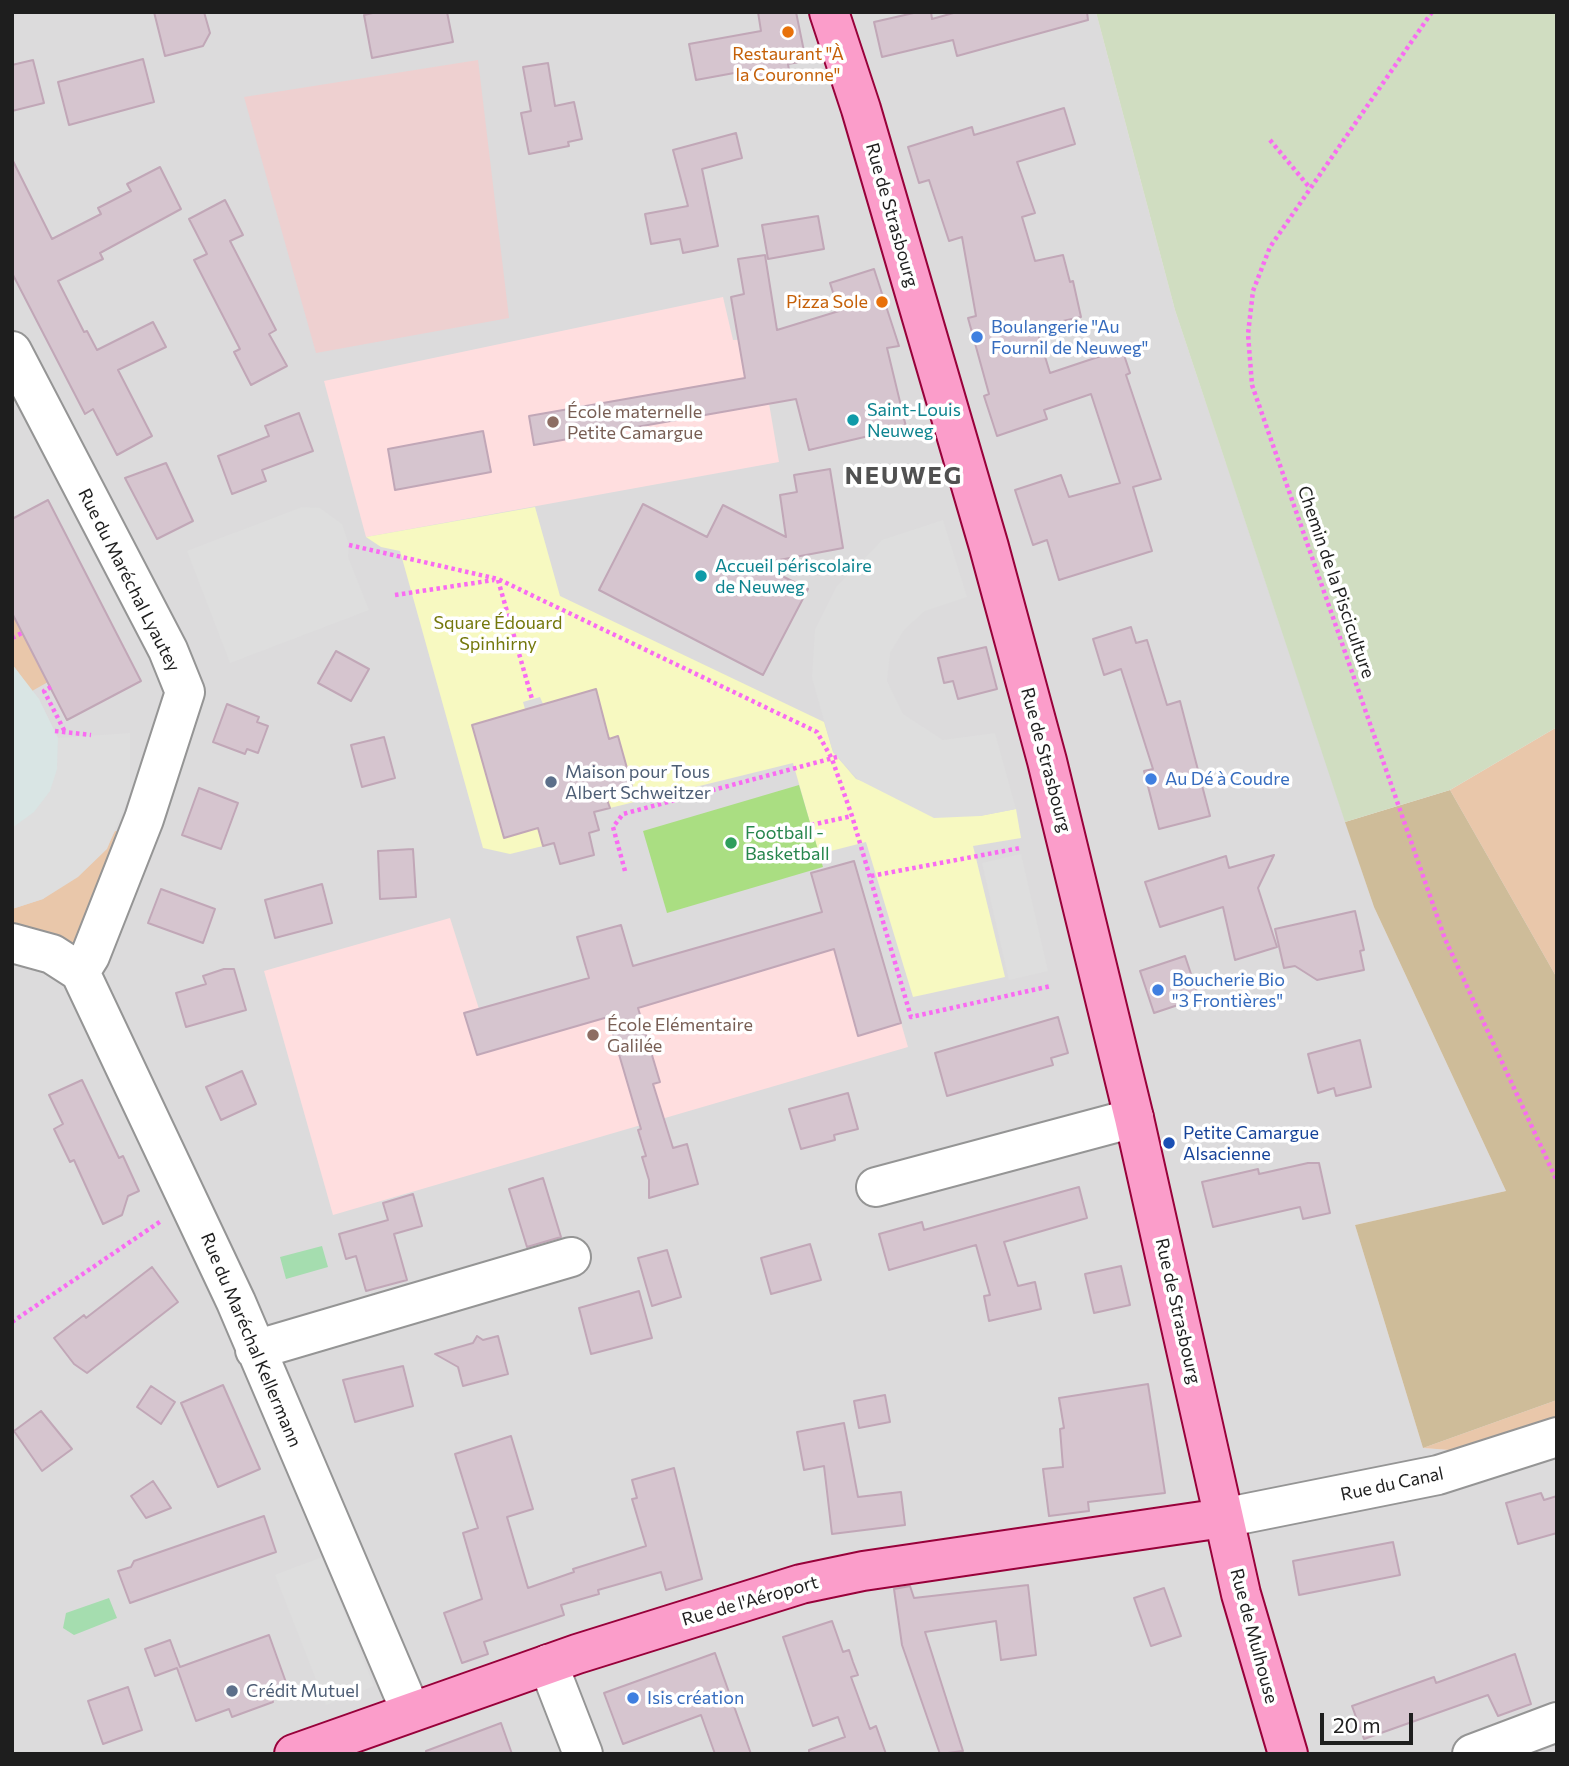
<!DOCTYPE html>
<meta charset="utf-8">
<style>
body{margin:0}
#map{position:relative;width:1569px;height:1766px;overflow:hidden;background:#efe4e8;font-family:Commissioner,sans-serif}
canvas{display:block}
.frame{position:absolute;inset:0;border:14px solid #1e1e1e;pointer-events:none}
.scale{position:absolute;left:1320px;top:1713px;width:93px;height:32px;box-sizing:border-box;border:4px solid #1e1e1e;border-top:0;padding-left:9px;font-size:21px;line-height:24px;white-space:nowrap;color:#1e1e1e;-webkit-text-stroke:5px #fff;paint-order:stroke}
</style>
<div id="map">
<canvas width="1569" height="1766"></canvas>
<div class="frame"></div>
<div class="scale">20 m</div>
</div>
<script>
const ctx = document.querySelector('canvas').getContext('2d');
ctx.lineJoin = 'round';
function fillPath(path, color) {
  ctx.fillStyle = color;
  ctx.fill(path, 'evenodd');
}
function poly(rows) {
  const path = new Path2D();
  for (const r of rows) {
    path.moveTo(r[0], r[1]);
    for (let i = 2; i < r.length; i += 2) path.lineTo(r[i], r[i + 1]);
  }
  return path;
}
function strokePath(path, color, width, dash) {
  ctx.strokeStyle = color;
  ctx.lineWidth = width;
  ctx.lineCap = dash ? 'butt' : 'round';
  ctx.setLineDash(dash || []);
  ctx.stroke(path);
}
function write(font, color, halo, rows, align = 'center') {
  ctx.font = font + ' Commissioner,sans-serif';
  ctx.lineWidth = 7;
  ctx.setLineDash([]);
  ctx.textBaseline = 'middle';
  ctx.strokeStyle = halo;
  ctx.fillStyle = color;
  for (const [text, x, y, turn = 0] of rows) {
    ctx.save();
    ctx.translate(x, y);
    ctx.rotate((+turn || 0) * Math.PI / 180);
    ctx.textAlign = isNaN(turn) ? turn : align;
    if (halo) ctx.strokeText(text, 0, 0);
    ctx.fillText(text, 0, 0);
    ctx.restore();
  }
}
fillPath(poly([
 [12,12,1096,12,1175,310,1374,907,1506,1191,1355,1225,1423,1448,1557,1458,1557,1754,12,1754]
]), '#dcdbdc');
fillPath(poly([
 [723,297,733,340,758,339,779,462,366,537,324,381],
 [854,861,908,1047,333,1215,264,971,450,918,479,1009,588,978,577,937,621,925,633,966,822,912,811,873]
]), '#ffdedf');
fillPath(poly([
 [478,60,509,318,316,353,244,97]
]), '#eed0d0');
fillPath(poly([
 [12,613,48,682,32,691,12,664],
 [1557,727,1557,978,1450,790],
 [115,831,121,832,76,942,53,942,12,930,12,909,43,899,106,849],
 [1557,1400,1557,1458,1423,1448]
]), '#e9c7aa');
fillPath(poly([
 [1450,790,1557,978,1557,1400,1423,1448,1355,1225,1506,1191,1374,907,1345,822]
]), '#cebc99');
fillPath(poly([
 [1096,12,1557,12,1557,727,1450,790,1345,822,1175,310]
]), '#d0ddc1');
fillPath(poly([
 [535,507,560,596,824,722,833,752,856,779,980,816,1016,809,1021,838,973,846,1005,977,913,997,866,842,819,854,793,763,610,808,605,794,632,786,618,736,609,739,595,690,543,704,540,697,523,702,525,709,472,725,504,837,538,828,543,846,510,854,483,848,400,551,381,547,366,537]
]), '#f7f9c1');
fillPath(poly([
 [799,785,823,867,667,913,643,831]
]), '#aade82');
fillPath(poly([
 [302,507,320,508,342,524,349,545,348,557,369,610,230,663,187,551],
 [943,520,967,597,925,611,904,630,890,653,887,681,903,714,943,740,995,733,1016,809,980,816,934,818,857,779,833,752,812,678,815,630,837,586,882,540],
 [130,733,130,794,107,849,78,877,43,899,12,909,12,828,57,769,58,738],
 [1021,854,1048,971,1009,980,982,863],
 [322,1557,374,1686,326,1705,275,1575]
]), '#dedede');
fillPath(poly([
 [12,664,39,699,58,738,57,769,50,791,34,812,12,828]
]), '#d9e5e4');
fillPath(poly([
 [322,1246,328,1267,286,1279,280,1257],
 [109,1598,117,1618,74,1635,63,1628,66,1613]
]), '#a5ddaf');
const building = poly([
 [154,12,204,12,210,33,203,46,165,56,154,12],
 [377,12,447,12,453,42,372,58,364,15,377,12],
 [758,12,796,12,806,61,788,64,789,70,780,72,781,77,758,82,756,69,696,80,689,44,761,31,758,12],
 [918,12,931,12,932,19,957,12,1087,12,1088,20,957,56,953,40,882,57,874,22,918,12],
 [143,59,154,102,69,125,58,82,143,59],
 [33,60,44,103,12,111,12,65,33,60],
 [548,63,555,106,574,102,582,139,568,142,569,146,529,154,521,113,531,111,523,67,548,63],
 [1064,108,1075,144,1017,162,1035,213,1022,217,1035,261,1063,255,1070,282,1073,281,1081,317,1036,327,1050,373,1122,349,1130,373,1126,375,1161,479,1133,487,1152,551,1059,580,1047,540,1033,545,1015,490,1061,475,1069,497,1120,483,1091,394,1044,410,1047,419,997,436,984,396,989,394,968,318,976,316,962,237,949,241,929,180,919,183,908,147,972,127,974,135,1064,108],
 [736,133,742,158,702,169,718,246,683,253,680,239,651,244,645,214,688,206,673,150,736,133],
 [12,159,52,239,101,214,98,208,131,191,127,184,160,167,181,209,100,253,103,259,58,281,84,332,87,331,97,350,153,322,166,347,118,370,152,436,117,455,93,409,85,414,12,273,12,159],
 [225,200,243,235,230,241,276,330,269,334,287,366,251,385,234,352,240,349,194,260,207,254,189,219,225,200],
 [818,216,824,249,768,259,762,225,818,216],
 [765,255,777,330,839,311,830,283,874,269,899,346,887,348,907,431,874,439,873,435,809,450,796,399,534,445,529,416,745,378,731,297,744,294,738,259,765,255],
 [299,413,313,451,262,470,266,481,232,494,218,456,269,436,265,426,299,413],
 [483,431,491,472,395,490,388,449,483,431],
 [166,463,193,521,157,539,125,478,166,463],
 [830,469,843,548,758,564,808,589,763,675,599,590,643,504,707,537,723,505,786,537,780,495,797,492,794,475,830,469],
 [48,500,141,681,67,720,12,613,12,519,48,500],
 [1131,627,1136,643,1147,640,1167,705,1180,701,1210,816,1159,829,1144,771,1153,769,1121,669,1104,675,1093,639,1131,627],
 [986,647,997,689,958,699,953,681,944,683,938,658,986,647],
 [336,651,369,669,351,701,318,683,336,651],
 [596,689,609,739,618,736,632,786,605,794,610,808,594,812,599,830,589,833,594,855,560,864,554,843,543,846,538,828,504,838,472,725,596,689],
 [227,704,259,717,257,722,268,726,258,753,247,749,245,754,213,742,227,704],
 [384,737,395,778,362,787,351,745,384,737],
 [199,788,238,803,221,849,182,835,199,788],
 [413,849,416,897,380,899,378,851,413,849],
 [1274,855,1258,888,1277,947,1235,960,1223,907,1160,927,1145,882,1226,856,1229,868,1274,855],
 [854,861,901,1023,858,1036,834,949,638,1008,660,1082,653,1084,673,1148,687,1144,698,1184,649,1198,649,1180,642,1157,646,1156,638,1130,641,1129,608,1017,477,1055,464,1013,589,978,577,937,621,925,633,966,822,912,811,873,854,861],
 [322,884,332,923,275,938,265,900,322,884],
 [161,889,215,909,203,943,148,923,161,889],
 [1355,911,1364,950,1360,951,1364,970,1317,980,1295,966,1284,968,1275,929,1355,911],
 [1185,956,1199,998,1154,1013,1140,971,1185,956],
 [224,969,234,969,246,1010,186,1027,176,993,206,984,203,976,224,969],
 [1058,1017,1068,1053,1051,1058,1053,1065,947,1096,935,1053,1058,1017],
 [1360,1040,1371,1087,1336,1096,1334,1088,1318,1093,1308,1054,1360,1040],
 [242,1071,256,1104,221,1120,206,1087,242,1071],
 [82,1080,119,1158,123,1156,139,1191,128,1196,122,1215,103,1224,74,1160,70,1162,54,1129,63,1124,49,1095,82,1080],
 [848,1093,858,1129,834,1135,835,1140,801,1149,789,1109,848,1093],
 [1308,1163,1319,1163,1330,1213,1303,1219,1300,1207,1213,1227,1202,1182,1258,1169,1259,1174,1308,1163],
 [543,1178,561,1237,527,1247,509,1189,543,1178],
 [1079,1187,1087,1218,1004,1242,1018,1286,1035,1282,1041,1309,989,1321,984,1296,990,1295,976,1245,889,1270,879,1234,922,1222,924,1230,1079,1187],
 [413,1194,422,1226,394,1234,407,1280,366,1291,356,1256,346,1259,339,1234,388,1220,383,1203,413,1194],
 [810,1244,821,1280,771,1294,761,1258,810,1244],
 [667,1250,681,1297,652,1306,638,1258,667,1250],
 [1121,1266,1130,1305,1094,1313,1085,1274,1121,1266],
 [152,1267,178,1302,87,1373,74,1364,54,1338,84,1315,86,1318,152,1267],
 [639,1291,652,1338,591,1354,579,1308,639,1291],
 [477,1336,483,1340,498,1336,508,1374,463,1386,458,1367,435,1354,473,1343,477,1336],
 [403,1366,413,1406,355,1422,343,1380,403,1366],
 [1148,1384,1165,1493,1088,1502,1089,1511,1049,1516,1043,1469,1063,1467,1060,1429,1064,1428,1059,1398,1148,1384],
 [223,1385,260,1469,218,1487,181,1403,223,1385],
 [151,1386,175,1402,161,1424,137,1407,151,1386],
 [885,1395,890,1422,859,1428,854,1401,885,1395],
 [41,1411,72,1449,42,1471,14,1431,41,1411],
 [844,1423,858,1497,901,1492,905,1525,832,1534,824,1466,804,1470,797,1432,844,1423],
 [511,1436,533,1509,507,1517,528,1588,574,1572,573,1569,646,1546,632,1499,637,1498,632,1480,674,1468,702,1579,666,1590,661,1572,598,1590,599,1594,561,1605,564,1615,484,1642,488,1654,462,1663,444,1613,482,1599,463,1533,478,1528,455,1454,511,1436],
 [153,1481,171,1508,146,1518,131,1496,153,1481],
 [1541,1493,1544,1500,1557,1496,1557,1533,1518,1544,1506,1503,1541,1493],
 [264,1516,276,1552,130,1603,118,1571,131,1567,134,1561,264,1516],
 [1393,1542,1400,1575,1299,1595,1293,1561,1393,1542],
 [1028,1585,1036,1655,1001,1660,996,1621,925,1632,963,1751,940,1754,902,1645,894,1589,910,1586,914,1598,1028,1585],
 [1164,1588,1181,1636,1151,1646,1134,1598,1164,1588],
 [832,1621,843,1652,849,1650,853,1662,858,1675,851,1677,870,1729,876,1726,886,1754,809,1754,809,1750,845,1737,838,1717,813,1726,783,1637,832,1621],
 [269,1635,288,1688,271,1694,273,1702,232,1717,229,1709,196,1721,177,1668,155,1676,145,1649,170,1640,180,1667,269,1635],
 [715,1653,751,1754,715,1754,701,1715,623,1744,604,1693,715,1653],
 [1515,1654,1531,1704,1498,1716,1488,1695,1364,1739,1352,1706,1434,1677,1436,1683,1515,1654],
 [128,1687,142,1730,103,1744,88,1701,128,1687],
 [501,1723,512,1754,426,1754,426,1751,501,1723]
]);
fillPath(building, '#d6c5cf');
strokePath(building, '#c1a7b7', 2);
const minor = poly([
 [12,351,168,650,185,692,144,819,90,956,80,972],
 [12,943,52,954,80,972],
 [80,972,236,1302,411,1712],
 [876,1187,1134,1118],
 [255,1350,571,1257],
 [1223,1518,1438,1475,1557,1437],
 [548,1664,583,1754],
 [1472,1754,1557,1722]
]);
const major = poly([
 [829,12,861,109,989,547,1047,761,1134,1118,1241,1594,1288,1754],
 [294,1754,577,1654,801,1584,863,1571,1223,1518]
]);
strokePath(minor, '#959595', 42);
strokePath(major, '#98013a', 42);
strokePath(poly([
 [1432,12,1270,247,1253,291,1248,334,1252,385,1445,939,1557,1181],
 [1270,140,1310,188],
 [349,545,498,579,817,732,832,759,852,816,911,1017,1051,986],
 [498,580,532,699],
 [395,595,494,580],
 [12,638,22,633],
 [51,687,44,691,65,732],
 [55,731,91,735],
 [811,825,852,816],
 [625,871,613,827,623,814,837,757],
 [871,876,1020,848],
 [12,1322,161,1221]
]), '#f96bf2', 4.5, [3.5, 3.5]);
strokePath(minor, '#fff', 38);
strokePath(major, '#fb9dca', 38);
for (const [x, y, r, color] of [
 [788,32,7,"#e8710a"],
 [882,302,7,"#e8710a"],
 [977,337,7,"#3f7fe0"],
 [853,420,7,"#0f9aa8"],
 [553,422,7,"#8d6e63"],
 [701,576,7,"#0f9aa8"],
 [1151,779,7,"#3f7fe0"],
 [551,782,7,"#5c6f8a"],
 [731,843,7,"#2e9e5b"],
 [1158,990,7,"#3f7fe0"],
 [593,1035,7,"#8d6e63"],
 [1169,1143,7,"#1a4fb4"],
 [232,1691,7,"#5c6f8a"],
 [633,1698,7,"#3f7fe0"]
]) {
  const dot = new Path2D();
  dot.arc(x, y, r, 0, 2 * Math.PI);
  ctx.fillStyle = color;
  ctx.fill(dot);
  strokePath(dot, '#fff', 2.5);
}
write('18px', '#c56008', '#fff', [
 ["Restaurant \"À",788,54],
 ["la Couronne\"",788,75],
 ["Pizza Sole",868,302,"right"]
]);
write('18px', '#1e1e1e', '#fff', [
 ["Rue de Strasbourg",892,215,74],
 ["Rue du Maréchal Lyautey",129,580,63],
 ["Chemin de la Pisciculture",1336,582,71],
 ["Rue de Strasbourg",1046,760,75],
 ["Rue de Strasbourg",1178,1311,77],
 ["Rue du Maréchal Kellermann",251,1340,67],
 ["Rue du Canal",1392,1484,-12],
 ["Rue de l'Aéroport",750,1601,-16],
 ["Rue de Mulhouse",1254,1636,75]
]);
write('18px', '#366cbe', '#fff', [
 ["Boulangerie \"Au",991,327],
 ["Fournil de Neuweg\"",991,348],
 ["Au Dé à Coudre",1165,779],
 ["Boucherie Bio",1172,980],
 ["\"3 Frontières\"",1172,1001],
 ["Isis création",647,1698]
], 'left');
write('18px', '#0d838f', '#fff', [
 ["Saint-Louis",867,410],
 ["Neuweg",867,431],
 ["Accueil périscolaire",715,566],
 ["de Neuweg",715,587]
], 'left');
write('18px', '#785e54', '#fff', [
 ["École maternelle",567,412],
 ["Petite Camargue",567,433],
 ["École Elémentaire",607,1025],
 ["Galilée",607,1046]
], 'left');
write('18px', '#74780c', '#fff', [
 ["Square Édouard",498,623],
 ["Spinhirny",498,644]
]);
write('18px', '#4e5e75', '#fff', [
 ["Maison pour Tous",565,772],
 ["Albert Schweitzer",565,793],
 ["Crédit Mutuel",246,1691]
], 'left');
write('18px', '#27864d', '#fff', [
 ["Football -",745,833],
 ["Basketball",745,854]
], 'left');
write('18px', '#164399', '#fff', [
 ["Petite Camargue",1183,1133],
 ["Alsacienne",1183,1154]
], 'left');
ctx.letterSpacing = '2px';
write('bold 24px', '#515151', '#fff', [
 ["NEUWEG",904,476]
]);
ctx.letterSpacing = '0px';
</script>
